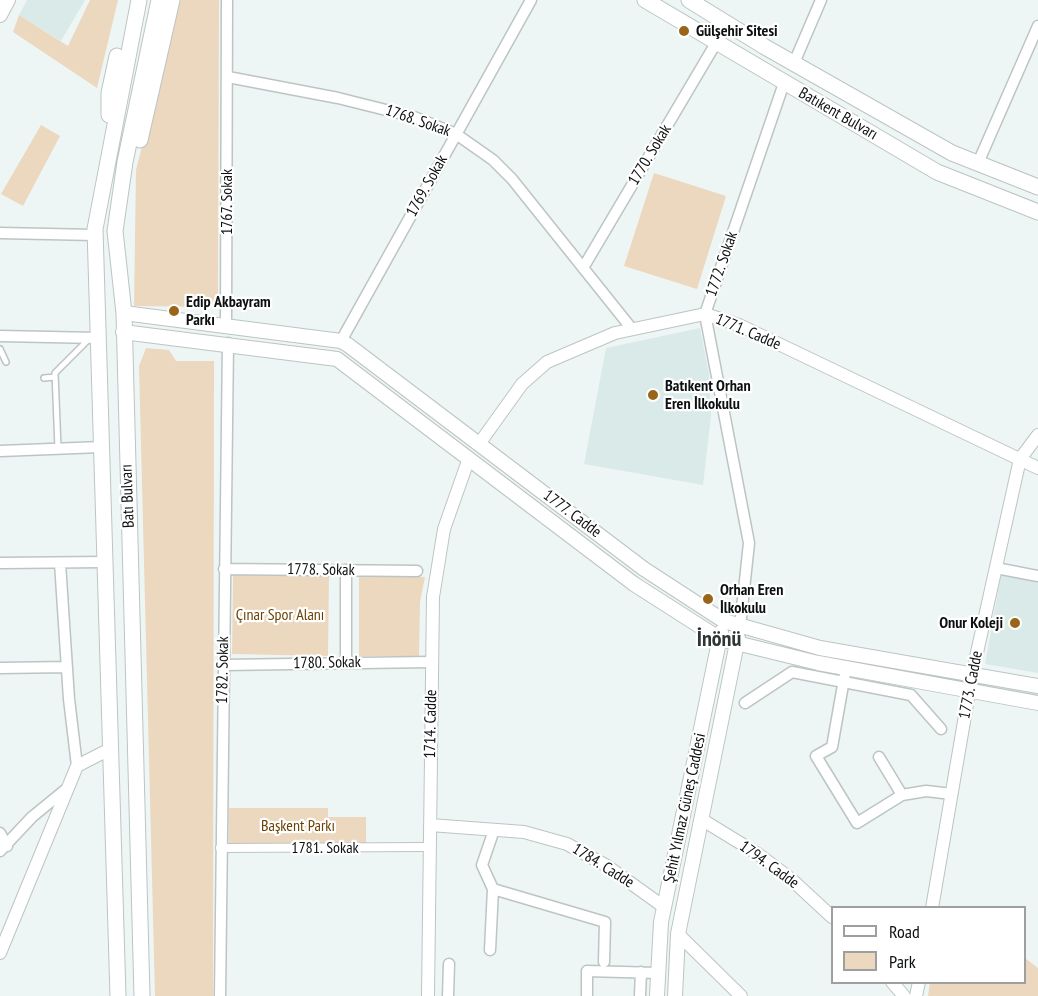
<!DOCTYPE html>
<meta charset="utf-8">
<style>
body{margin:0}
#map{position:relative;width:1038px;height:996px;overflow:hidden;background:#eef6f5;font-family:"PT Sans Narrow",sans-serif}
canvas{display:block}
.legend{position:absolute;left:831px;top:906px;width:195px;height:78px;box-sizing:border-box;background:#fff;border:2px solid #9e9f9f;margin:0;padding:8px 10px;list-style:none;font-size:18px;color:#0d1010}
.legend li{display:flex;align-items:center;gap:12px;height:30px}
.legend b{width:30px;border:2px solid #9e9f9f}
</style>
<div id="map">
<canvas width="1038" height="996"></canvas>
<ul class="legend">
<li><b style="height:8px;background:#fff"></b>Road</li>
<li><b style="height:16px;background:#ecd7bf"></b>Park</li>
</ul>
</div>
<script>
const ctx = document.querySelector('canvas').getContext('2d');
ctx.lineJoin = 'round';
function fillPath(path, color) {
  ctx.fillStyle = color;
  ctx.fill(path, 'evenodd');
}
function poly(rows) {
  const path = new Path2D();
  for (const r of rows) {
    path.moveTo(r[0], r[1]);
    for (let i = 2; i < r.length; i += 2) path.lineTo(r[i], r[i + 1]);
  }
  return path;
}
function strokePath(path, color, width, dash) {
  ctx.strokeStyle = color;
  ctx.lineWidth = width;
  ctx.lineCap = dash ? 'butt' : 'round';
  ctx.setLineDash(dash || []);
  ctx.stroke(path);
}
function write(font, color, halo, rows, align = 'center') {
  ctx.font = font + ' "PT Sans Narrow",sans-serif';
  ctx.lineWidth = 4.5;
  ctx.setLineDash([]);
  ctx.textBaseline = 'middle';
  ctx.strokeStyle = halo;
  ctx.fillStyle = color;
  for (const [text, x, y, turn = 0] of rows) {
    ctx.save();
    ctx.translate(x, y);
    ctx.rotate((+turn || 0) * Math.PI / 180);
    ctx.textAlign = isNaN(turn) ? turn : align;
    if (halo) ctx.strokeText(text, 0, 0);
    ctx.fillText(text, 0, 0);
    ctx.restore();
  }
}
fillPath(poly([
 [27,0,85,0,61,41,19,15],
 [700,328,709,374,711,416,703,485,584,464,606,348],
 [1001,575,1038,582,1038,673,985,664]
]), '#d9eae9');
fillPath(poly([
 [90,0,118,0,97,88,13,32,19,15,68,46],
 [179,0,219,0,218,307,134,306,136,170],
 [41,125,60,136,23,206,1,194],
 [654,173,726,196,697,289,624,266],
 [146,348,169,350,176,361,214,361,213,996,155,996,139,366],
 [233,575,329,576,328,656,232,654],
 [359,576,425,577,420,602,419,656,359,656],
 [229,808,328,808,328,817,366,817,366,844,229,844],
 [1025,958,1038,968,1038,996,928,996,930,983,1024,982]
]), '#ecd7bf');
const service = poly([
 [0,349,6,362],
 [44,378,55,377],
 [58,448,55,373,89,339]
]);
const pedestrian = poly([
 [220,848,429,847]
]);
const minor = poly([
 [794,63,821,0],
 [228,77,338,98,414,117,456,134,493,160,512,179,632,329],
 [978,163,1038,26],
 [0,233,95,235],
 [583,268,716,43],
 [226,326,227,0],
 [0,336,98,338],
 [341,341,531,0],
 [0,451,101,447],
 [0,563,105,562],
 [60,563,69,699,77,766],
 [996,568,1038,576],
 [224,569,417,571],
 [740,627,749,543,705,314,784,83],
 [346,663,346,570],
 [223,665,431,662],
 [0,668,67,667],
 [846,668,832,747,816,756,857,823,902,795,926,791,952,794],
 [745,703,792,672,911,695,941,729],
 [879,757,902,795],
 [0,833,7,846],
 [0,851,32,817,65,790],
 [493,889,605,922,604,962],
 [490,950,493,889,482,865,494,830],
 [220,996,228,343],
 [448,996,449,964],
 [587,996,587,971,658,973],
 [640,996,641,972]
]);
const tertiary = poly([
 [479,444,522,384,547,362,615,333,705,314,739,325,1038,468],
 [701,819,758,854,791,879,832,917],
 [430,825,524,832,567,844,607,866,664,907],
 [932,908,972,675,1020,459,1038,435],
 [678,934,741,996],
 [0,953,77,766,110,749],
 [892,982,904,996],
 [428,996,433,597,444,529,469,458],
 [916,996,919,982]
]);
const secondary = poly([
 [0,15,8,0],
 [124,313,341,341,348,345,644,569,724,621,820,648,1038,686],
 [123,332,337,359,634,584,720,639,818,663,1038,703],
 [657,996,661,922,721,632],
 [675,996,678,934,738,638]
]);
const primary = poly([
 [645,0,937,172,1038,212],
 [689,0,765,47,952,153,1038,187],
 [109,115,109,93,117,56],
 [140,140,172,0],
 [118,996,95,229,139,0],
 [142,996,124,313,115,231,125,162,159,0]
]);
strokePath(service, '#bdc4c4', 8);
strokePath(pedestrian, '#bdc4c4', 10);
strokePath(minor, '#bdc4c4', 13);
strokePath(tertiary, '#bdc4c4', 14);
strokePath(secondary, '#bdc4c4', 16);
strokePath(primary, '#bdc4c4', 17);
strokePath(service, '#fff', 5);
strokePath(pedestrian, '#fff', 8);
strokePath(minor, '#fff', 10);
strokePath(tertiary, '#fff', 12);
strokePath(secondary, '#fff', 14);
strokePath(primary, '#fff', 15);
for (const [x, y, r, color] of [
 [684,31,6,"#986519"],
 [174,311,6,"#986519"],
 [653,395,6,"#986519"],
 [708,599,6,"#986519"],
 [1015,623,6,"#986519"]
]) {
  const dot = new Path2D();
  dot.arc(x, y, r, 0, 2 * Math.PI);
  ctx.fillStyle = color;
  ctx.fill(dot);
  strokePath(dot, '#fff', 2);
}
write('bold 16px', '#0d1010', '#fff', [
 ["Gülşehir Sitesi",696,31],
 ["Edip Akbayram",186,302],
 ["Parkı",186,320],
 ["Batıkent Orhan",665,386],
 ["Eren İlkokulu",665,404],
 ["Orhan Eren",720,590],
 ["İlkokulu",720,608],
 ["Onur Koleji",1003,623,"right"]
], 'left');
write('16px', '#0d1010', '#fff', [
 ["Batıkent Bulvarı",838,114,30],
 ["1768. Sokak",418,121,19],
 ["1770. Sokak",650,155,-59],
 ["1769. Sokak",427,186,-61],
 ["1767. Sokak",227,202,-90],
 ["1772. Sokak",722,264,-71],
 ["1771. Cadde",748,332,23],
 ["Batı Bulvarı",128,496,-92],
 ["1777. Cadde",572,514,37],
 ["1778. Sokak",321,570,1],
 ["1780. Sokak",327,663,-1],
 ["1782. Sokak",223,670,-89],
 ["1773. Cadde",971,685,-79],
 ["1714. Cadde",431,724,-89],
 ["Şehit Yılmaz Güneş Caddesi",685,808,-78],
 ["1781. Sokak",325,848],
 ["1794. Cadde",769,865,36],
 ["1784. Cadde",603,866,32]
]);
write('16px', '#694304', '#fff', [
 ["Çınar Spor Alanı",280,615],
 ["Başkent Parkı",298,826]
]);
write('bold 22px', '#2e3534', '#fff', [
 ["İnönü",719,640]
]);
</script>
